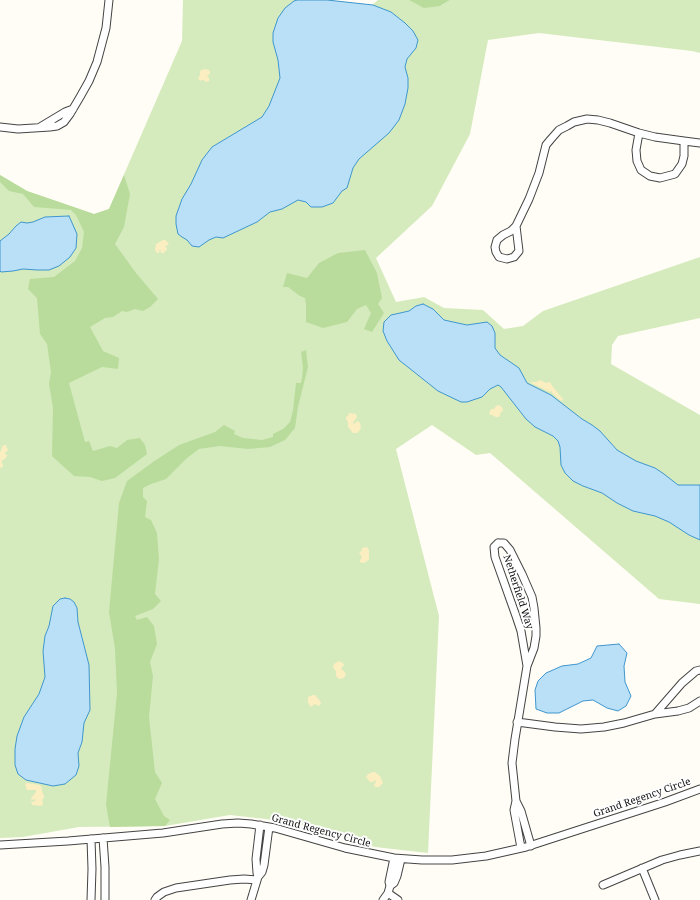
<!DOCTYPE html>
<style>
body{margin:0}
canvas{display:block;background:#fffdf5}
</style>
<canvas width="700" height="900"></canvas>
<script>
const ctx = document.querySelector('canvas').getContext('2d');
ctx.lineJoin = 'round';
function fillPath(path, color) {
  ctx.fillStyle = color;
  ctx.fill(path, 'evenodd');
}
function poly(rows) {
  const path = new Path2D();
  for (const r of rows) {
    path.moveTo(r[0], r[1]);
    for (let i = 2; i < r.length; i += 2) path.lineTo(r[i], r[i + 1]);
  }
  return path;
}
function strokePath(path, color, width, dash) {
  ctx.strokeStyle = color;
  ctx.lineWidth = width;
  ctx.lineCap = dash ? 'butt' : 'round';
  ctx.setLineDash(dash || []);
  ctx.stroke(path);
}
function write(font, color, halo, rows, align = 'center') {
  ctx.font = font + ' "Noto Serif",serif';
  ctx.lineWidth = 4;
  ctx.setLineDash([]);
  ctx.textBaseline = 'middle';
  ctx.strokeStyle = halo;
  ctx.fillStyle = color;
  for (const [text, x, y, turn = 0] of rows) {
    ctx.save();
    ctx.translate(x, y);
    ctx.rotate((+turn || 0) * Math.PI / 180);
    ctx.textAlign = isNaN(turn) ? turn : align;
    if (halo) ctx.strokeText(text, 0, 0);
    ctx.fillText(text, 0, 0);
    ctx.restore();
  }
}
fillPath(poly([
 [183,0,327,0,372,5,378,0,411,0,440,6,450,0,700,0,700,53,692,51,539,33,488,40,470,134,432,206,376,258,396,302,424,297,444,308,483,310,504,329,523,326,543,311,700,257,700,318,618,336,612,345,611,364,700,415,700,604,659,599,490,453,476,455,432,425,396,449,439,616,428,853,375,847,292,822,230,815,165,826,79,827,23,837,0,838,0,175,27,191,94,214,109,209,182,41]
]), '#d5ebbd');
fillPath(poly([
 [409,0,450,0,440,6,424,8],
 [0,175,27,191,94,214,109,209,124,175,130,194,124,227,115,244,136,273,158,299,150,307,143,311,135,309,127,312,122,311,113,317,105,318,90,327,103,351,119,358,118,369,102,367,69,383,85,442,89,441,93,451,110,446,117,448,127,440,140,438,145,445,147,454,115,478,102,481,90,477,74,476,52,456,53,408,49,384,51,372,47,344,40,334,37,298,28,289,30,279,54,277,75,261,82,248,84,232,76,215,71,210,34,207,23,194,9,191,0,182],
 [365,250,377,273,382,298,378,304,384,313,372,332,364,329,371,313,366,305,357,309,347,322,323,328,306,322,306,305,305,298,300,296,288,287,283,287,287,273,307,278,319,263,338,253],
 [306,350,308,367,298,407,295,428,285,440,270,447,248,449,220,446,199,449,187,458,166,479,151,484,143,488,143,497,147,501,145,517,151,520,157,533,159,559,155,594,161,601,153,609,135,616,137,620,147,617,154,626,157,644,150,662,153,676,149,717,155,772,162,783,155,799,164,816,170,820,165,826,110,827,106,805,117,693,115,649,109,612,119,503,127,481,153,462,179,445,215,432,224,425,235,431,234,434,243,438,262,440,273,437,273,434,283,429,290,422,293,410,296,383,301,383,302,378,303,368,301,352]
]), '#b9dc9c');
fillPath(poly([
 [206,69,210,71,210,74,207,75,209,78,209,81,206,82,204,80,202,80,200,81,198,78,200,75,200,72,201,70],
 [163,240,165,240,169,243,167,246,165,245,167,249,167,250,165,251,164,253,161,253,160,249,159,253,157,253,155,250,156,244],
 [540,380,546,383,550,382,553,387,563,399,562,401,560,400,552,393,552,391,550,392,531,383,532,382,537,382],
 [498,405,502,407,503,410,502,412,500,413,500,416,498,417,496,417,489,414,490,411,491,409,494,409,496,406],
 [349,413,356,414,357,416,356,419,353,422,354,424,356,422,358,421,360,423,361,427,360,430,357,433,353,433,348,427,348,422,346,419,346,417,348,416],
 [4,445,6,445,8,450,4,454,6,454,7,456,5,459,1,461,3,465,3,467,0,468,0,452,1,451,2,447],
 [366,547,368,548,369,551,369,559,366,562,363,563,360,562,360,560,362,557,359,553,362,550,362,548],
 [339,661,343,663,344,665,341,669,344,671,346,674,344,678,339,679,336,676,336,671,334,669,333,666,334,664],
 [313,695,315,695,320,701,321,703,320,705,318,706,315,704,311,707,308,703,308,697],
 [373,772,375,772,380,776,383,783,379,787,375,787,374,785,376,781,375,780,373,782,370,782,366,777,368,774],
 [27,783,40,785,42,788,42,791,44,796,44,798,42,800,43,803,42,806,32,805,31,801,34,802,36,799,32,800,31,799,32,797,36,792,36,790,27,790,25,784]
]), '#fbeec1');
const water = poly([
 [297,0,327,0,373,5,391,12,405,23,413,31,418,40,416,48,407,59,405,67,408,78,408,88,405,104,399,120,389,133,359,159,353,168,347,188,342,191,333,203,322,207,311,207,306,202,298,200,282,209,270,212,257,222,223,238,216,237,209,240,199,247,192,246,187,240,182,237,178,234,176,224,176,216,182,199,191,184,202,160,212,147,262,117,269,106,280,78,278,60,273,42,273,33,278,18,285,8,294,1,297,0],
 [69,216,77,234,76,248,70,257,59,266,49,270,37,270,23,269,13,271,1,272,0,271,0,241,9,234,16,226,21,222,27,223,33,222,45,217,69,216],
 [423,304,433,309,444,320,467,325,487,322,492,326,495,333,495,348,500,355,519,368,527,383,551,395,582,419,592,425,600,431,617,450,636,461,655,468,664,474,678,485,700,485,700,540,689,535,669,522,655,516,633,511,617,503,602,493,583,486,573,481,565,473,561,465,560,447,558,441,553,436,535,427,526,419,501,387,498,385,490,389,482,397,467,402,461,402,438,391,399,360,387,341,383,331,384,322,391,315,409,311,416,306,423,304],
 [65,598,70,599,74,602,77,608,78,622,89,665,90,710,84,723,82,742,78,753,79,766,76,775,65,784,53,786,26,780,18,774,15,765,15,749,17,736,24,717,39,694,45,677,43,651,45,636,49,626,53,606,60,599,65,598],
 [619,644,627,653,624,666,625,682,631,696,626,706,618,711,607,708,593,700,583,701,559,713,547,713,536,709,535,690,538,681,546,673,562,666,578,664,591,658,597,646,619,644]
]);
fillPath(water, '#b9e0f7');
strokePath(water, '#3f96cf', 1);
const minor = poly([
 [0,127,18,129,50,127,57,126,64,122,70,114,80,97,89,81,97,62,106,28,109,0],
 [40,127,65,112,73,109],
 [639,133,636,150,637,161,641,170,650,176,660,178,675,174,682,164,684,156,684,141],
 [516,226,519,251,514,257,507,259,499,257,496,252,495,247,497,240,503,235,511,231,516,226,529,199,539,173,546,145,551,139,559,130,567,126,574,122,587,119,598,120,610,123,639,133,655,137,684,141,700,143],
 [498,543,504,543,510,550,522,574,532,597,534,608,536,628,536,636,534,648,527,666,521,631,516,616,495,557,494,547,498,543],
 [527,666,515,739,512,763,516,801,521,811,531,846],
 [700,670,696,671,682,683,655,714,678,711,689,708,700,701],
 [517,722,555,727,581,729,604,727,624,723,655,714],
 [516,801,514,810,521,848],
 [103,838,105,867,105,900],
 [91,839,92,869,91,900],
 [0,845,68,841,163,833,222,824,238,823,251,824,275,828,345,848,394,858,422,860,452,860,486,856,526,847,665,802,700,789],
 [642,868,655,900],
 [258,877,257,873,256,859,260,825],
 [603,885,662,860,680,855,700,851],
 [390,886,389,882,394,858],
 [388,893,398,900],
 [155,900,157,897,164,892,176,888,230,880,244,879,257,880],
 [251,900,258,877,262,872,264,865,269,827],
 [383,900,388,893,390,886,394,883,397,876,401,859]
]);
strokePath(minor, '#444', 9);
strokePath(minor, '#fff', 7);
write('10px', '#111', '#fff', [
 ["Netherfield Way",518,592,72],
 ["Grand Regency Circle",642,798,-19],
 ["Grand Regency Circle",321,831,15]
]);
</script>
